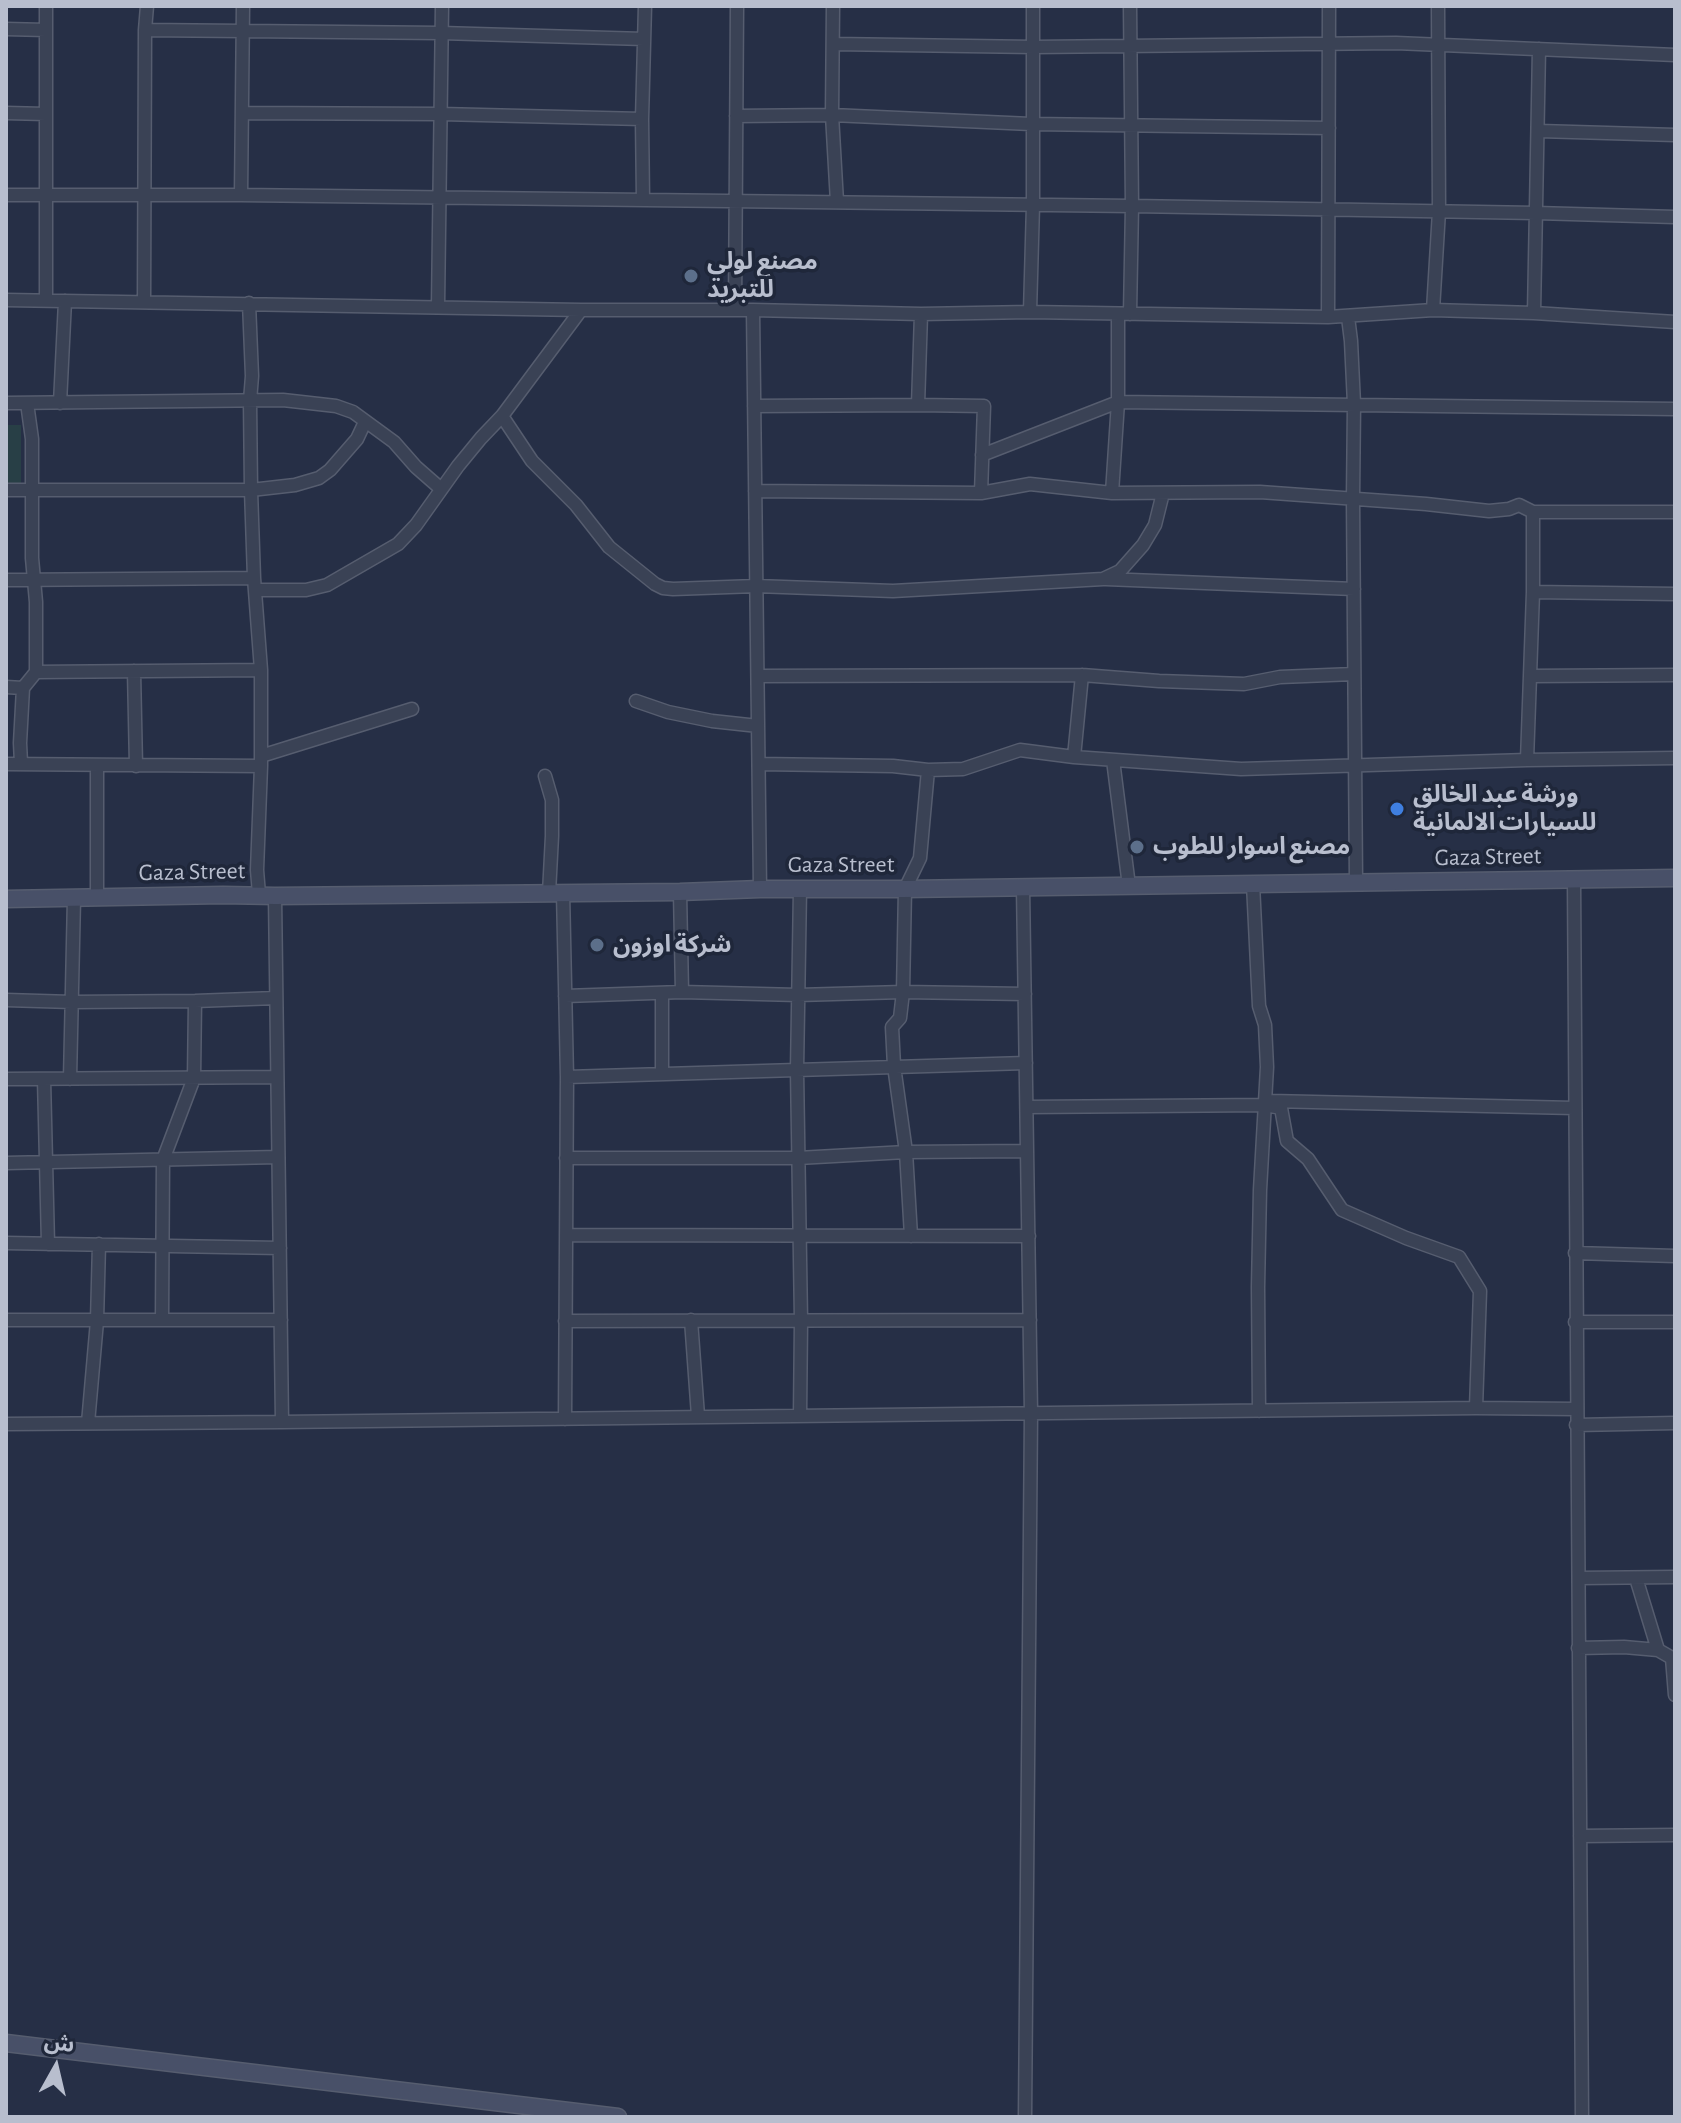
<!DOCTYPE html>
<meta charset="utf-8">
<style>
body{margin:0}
#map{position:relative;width:1681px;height:2123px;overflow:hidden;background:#262f46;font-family:"Alegreya Sans","Noto Sans Arabic",sans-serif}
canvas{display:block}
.frame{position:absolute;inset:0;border:8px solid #b8bece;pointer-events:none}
.north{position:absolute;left:16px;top:2027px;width:80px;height:80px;-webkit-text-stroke:6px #1f273a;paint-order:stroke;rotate:8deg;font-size:22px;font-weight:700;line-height:32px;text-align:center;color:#b8bece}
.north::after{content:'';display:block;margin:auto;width:28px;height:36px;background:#b8bece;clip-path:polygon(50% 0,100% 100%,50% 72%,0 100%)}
</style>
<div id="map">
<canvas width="1681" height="2123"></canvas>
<div class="frame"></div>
<div class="north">ش</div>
</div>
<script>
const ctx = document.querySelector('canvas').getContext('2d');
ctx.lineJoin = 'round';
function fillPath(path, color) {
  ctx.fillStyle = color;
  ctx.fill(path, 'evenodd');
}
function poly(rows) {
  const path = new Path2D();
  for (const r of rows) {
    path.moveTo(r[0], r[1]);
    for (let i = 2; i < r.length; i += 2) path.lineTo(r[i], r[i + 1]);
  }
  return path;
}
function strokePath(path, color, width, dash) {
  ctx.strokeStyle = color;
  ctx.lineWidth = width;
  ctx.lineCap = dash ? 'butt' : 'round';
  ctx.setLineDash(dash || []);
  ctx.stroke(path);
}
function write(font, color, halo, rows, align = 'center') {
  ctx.font = font + ' "Alegreya Sans","Noto Sans Arabic",sans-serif';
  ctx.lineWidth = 7;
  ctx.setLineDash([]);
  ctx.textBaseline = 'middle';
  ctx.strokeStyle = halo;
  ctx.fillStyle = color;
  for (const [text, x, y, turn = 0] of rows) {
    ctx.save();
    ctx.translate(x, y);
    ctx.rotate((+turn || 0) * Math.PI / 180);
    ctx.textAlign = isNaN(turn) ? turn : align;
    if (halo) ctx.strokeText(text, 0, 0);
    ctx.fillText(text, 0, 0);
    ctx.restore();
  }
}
fillPath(poly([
 [6,425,21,425,21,487,6,487]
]), '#283f46');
const street = poly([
 [833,6,832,115,837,202],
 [1130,6,1132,206,1130,314],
 [6,29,46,30],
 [145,30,441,33,644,39],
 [834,44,1034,47,1396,43,1675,55],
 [6,113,46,114],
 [243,113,441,114,642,119],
 [736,116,832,115,1031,124,1329,128],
 [1539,131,1675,135],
 [6,195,241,195,1132,206,1536,213,1675,217],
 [241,195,243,6],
 [643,200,642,119,645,6],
 [6,300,581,310,753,310,921,314,1030,312,1328,317,1433,310,1534,313,1675,322],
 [46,300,46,6],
 [144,302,145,30,147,6],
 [249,303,252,376,250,401,251,490,254,578,261,670,261,766,257,870,259,894],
 [438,306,442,6],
 [735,310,737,6],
 [753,310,760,889],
 [1433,310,1439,211,1438,6],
 [1030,312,1033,205,1033,6],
 [1534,313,1539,49],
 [1118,314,1118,402,1112,493,1260,492,1426,504,1489,511,1509,509,1519,505,1533,512,1675,512],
 [1328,317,1329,6],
 [1348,317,1351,341,1354,404,1353,499,1356,883],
 [6,403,283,400,336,406,353,412,394,442,416,467,440,488],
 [27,403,32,439,32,558,36,602,36,672],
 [60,403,65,301],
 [754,406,918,405],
 [502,416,532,461,576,505,609,547,655,584,663,588,673,589,756,586,893,591,1103,579,1120,571,1143,545,1155,525,1163,493],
 [982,455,1118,402,1675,409],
 [6,490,251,490,295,485,319,478,330,470,357,439,365,422],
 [755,491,981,493,984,406,918,405,921,314],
 [981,493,1030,484,1112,493],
 [1106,579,1354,589],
 [6,580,254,578],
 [255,590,306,590,327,585,398,544,416,525,458,466,481,438,502,416,581,310],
 [1533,592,1675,594],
 [134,671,136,766],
 [758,676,1082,675,1159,681,1244,684,1280,677,1354,674],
 [1531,676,1675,675],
 [6,687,23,688,36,672,261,670],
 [636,701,668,712,712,721,758,726],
 [261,756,412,709],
 [1074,757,1082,675],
 [1113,760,1129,886],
 [1527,760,1533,592,1533,512],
 [21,763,20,743,23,688],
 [6,764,261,766],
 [759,764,893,766,928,770,963,769,1020,750,1074,757,1241,769,1527,760,1675,758],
 [97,766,97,898],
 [545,776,552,800,552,836,549,893],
 [1574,880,1582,2117],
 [1253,884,1259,1006,1265,1025,1267,1067,1260,1190,1258,1287,1259,1411],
 [1023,887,1031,1413,1025,2117],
 [563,892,567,1077,565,1419],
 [680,892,682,992],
 [275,896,282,1422],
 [565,996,682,992,798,995,903,992,1025,994],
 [6,1000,72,1002,195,1001,276,998],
 [662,1074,662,993],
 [567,1077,1026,1063],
 [6,1079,277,1077],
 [44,1079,48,1244],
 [70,1079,74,898],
 [1270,1101,1574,1108],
 [1027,1107,1265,1105,1281,1108,1287,1141,1308,1159,1342,1210,1406,1238,1459,1257,1480,1291,1476,1408],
 [566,1158,798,1158,906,1152,1027,1151],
 [6,1163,278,1157],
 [566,1235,1029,1236],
 [911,1236,906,1152,894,1066,892,1027,900,1018,903,992,905,889,920,858,928,770],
 [6,1243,280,1248],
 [1575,1253,1675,1256],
 [6,1320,281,1320],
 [162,1320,163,1160,194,1078,195,1001],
 [691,1320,698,1416],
 [565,1321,1030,1320],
 [1575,1322,1675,1322],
 [800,1416,801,1321,797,1070,800,889],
 [88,1423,97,1321,99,1244],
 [6,1424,282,1422,1476,1408,1576,1409],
 [1576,1425,1675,1423],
 [1579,1578,1675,1577],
 [1636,1578,1658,1650],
 [1578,1648,1624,1647,1658,1650,1672,1658,1675,1695],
 [1580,1836,1675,1835]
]);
const secondary = poly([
 [6,899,223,895,275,896,680,892,760,889,905,889,1675,878],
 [6,2043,618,2117]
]);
strokePath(street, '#565d6f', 15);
strokePath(secondary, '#565d6f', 19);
strokePath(street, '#3a4255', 12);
strokePath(secondary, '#485068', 16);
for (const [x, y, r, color] of [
 [691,276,8,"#5c6f8a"],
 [1397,809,8,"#3f7fe0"],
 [1137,847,8,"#5c6f8a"],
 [597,945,8,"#5c6f8a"]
]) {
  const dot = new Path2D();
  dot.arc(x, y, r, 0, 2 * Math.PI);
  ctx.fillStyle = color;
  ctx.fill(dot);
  strokePath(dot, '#1f273a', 3);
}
write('bold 24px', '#b8bece', '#1f273a', [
 ["مصنع لولي",707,262],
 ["للتبريد",707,290],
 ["ورشة عبد الخالق",1413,795],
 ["للسيارات الالمانية",1413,823],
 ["مصنع اسوار للطوب",1153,847],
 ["شركة اوزون",613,945]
], 'left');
write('24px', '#b8bece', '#1f273a', [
 ["Gaza Street",1488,857,-1],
 ["Gaza Street",841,865],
 ["Gaza Street",192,872,-1]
]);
</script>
